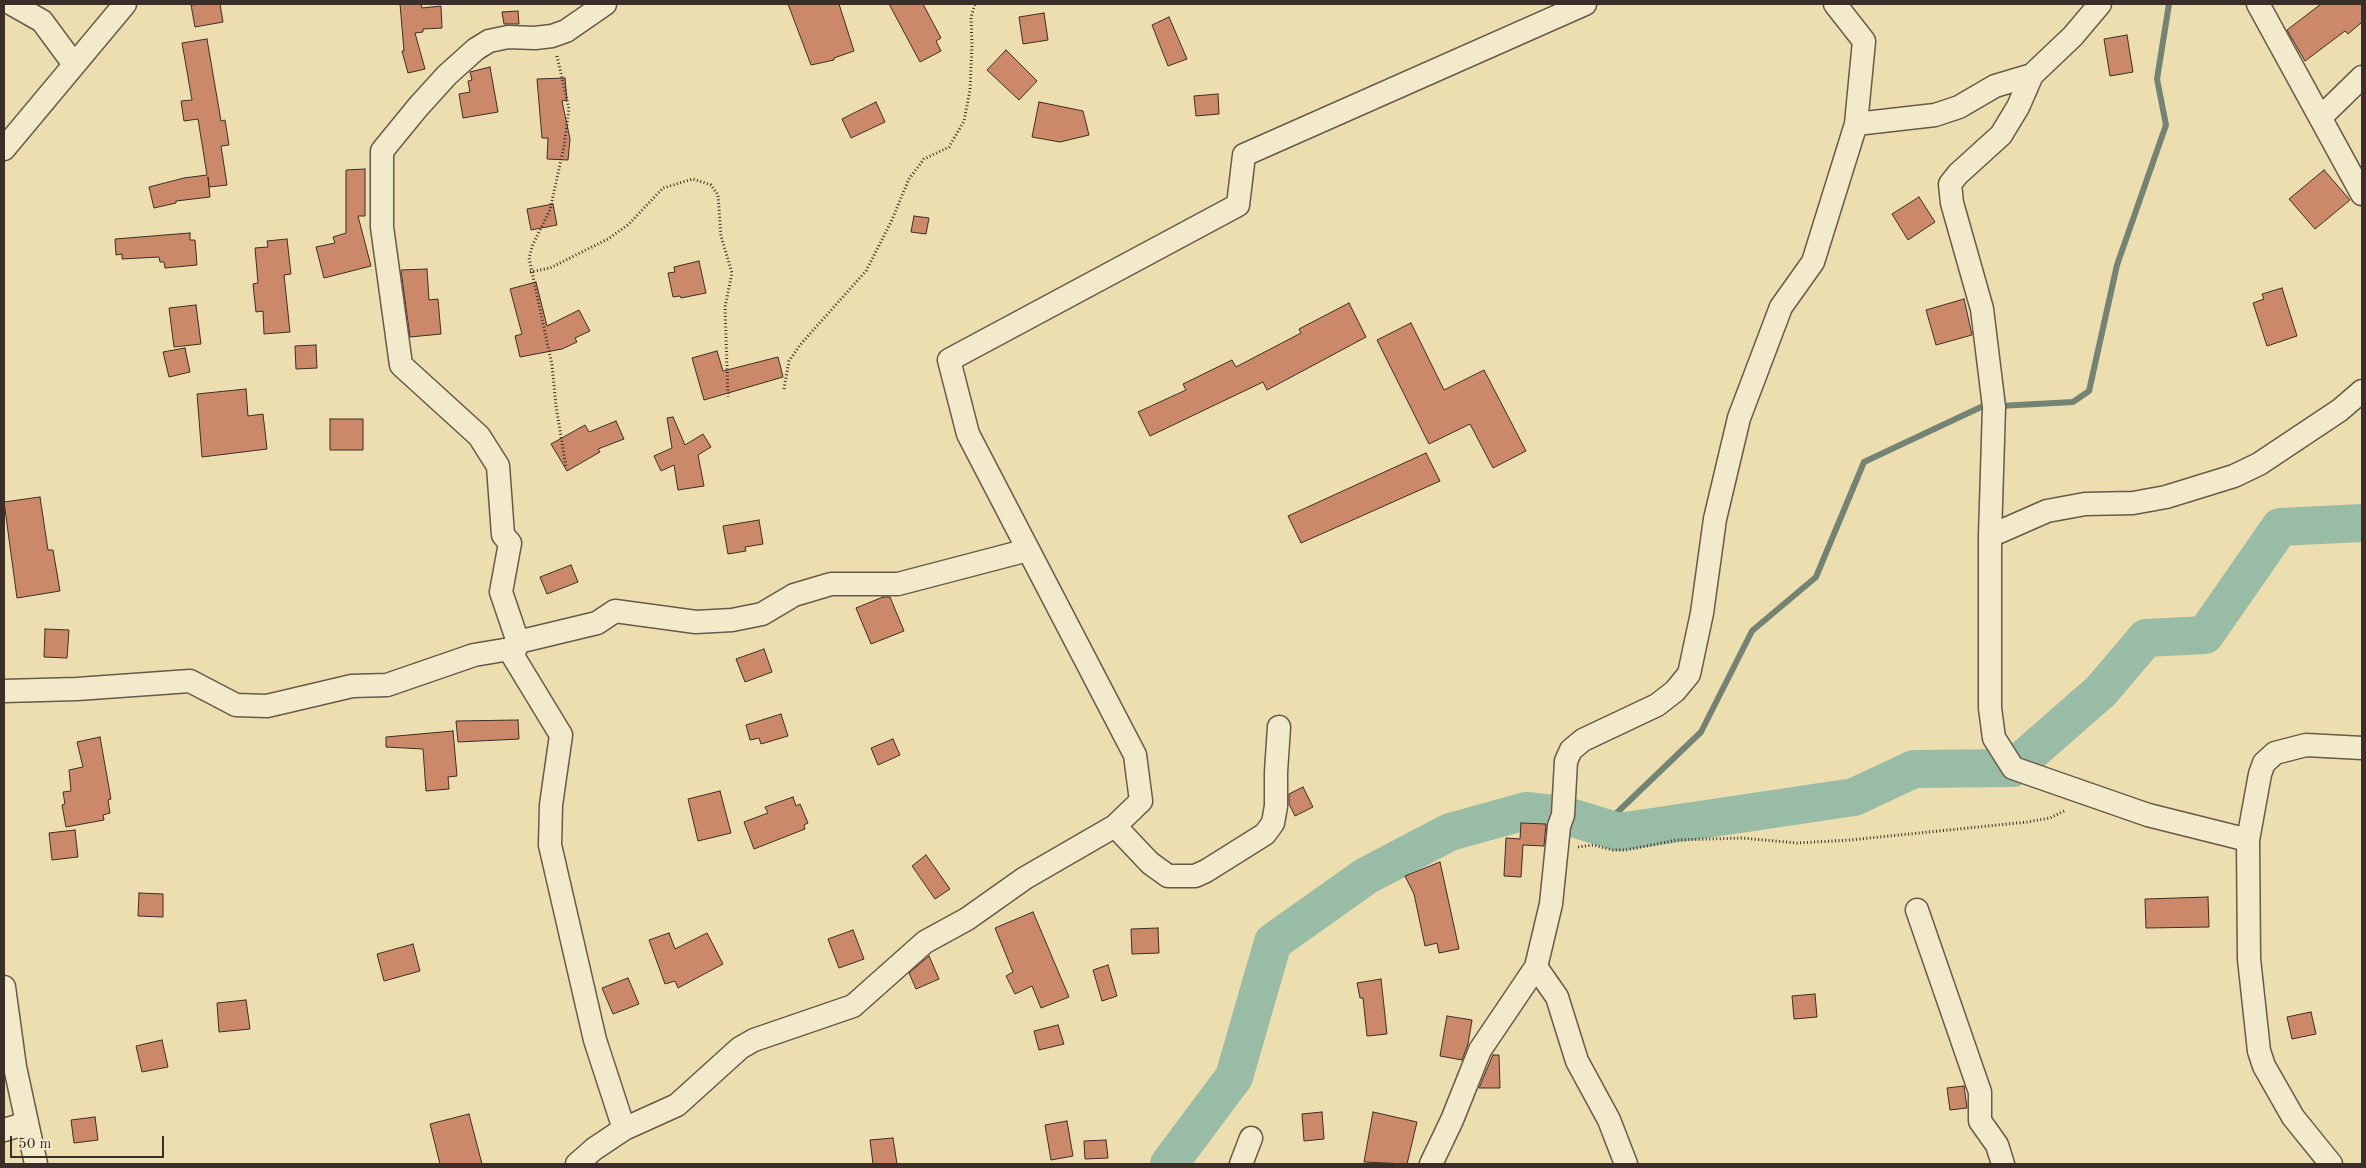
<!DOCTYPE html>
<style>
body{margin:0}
#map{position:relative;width:2366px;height:1168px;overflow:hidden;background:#ecdeaf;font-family:"Old Standard TT",serif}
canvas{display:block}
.frame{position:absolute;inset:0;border:5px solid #3b2e28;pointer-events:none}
.scale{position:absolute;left:10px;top:1136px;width:154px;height:22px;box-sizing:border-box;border:2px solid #3b2e28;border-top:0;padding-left:6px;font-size:15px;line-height:18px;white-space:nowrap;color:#3b2e28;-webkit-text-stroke:4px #f3eacb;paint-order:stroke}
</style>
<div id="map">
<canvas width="2366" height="1168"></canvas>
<div class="frame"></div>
<div class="scale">50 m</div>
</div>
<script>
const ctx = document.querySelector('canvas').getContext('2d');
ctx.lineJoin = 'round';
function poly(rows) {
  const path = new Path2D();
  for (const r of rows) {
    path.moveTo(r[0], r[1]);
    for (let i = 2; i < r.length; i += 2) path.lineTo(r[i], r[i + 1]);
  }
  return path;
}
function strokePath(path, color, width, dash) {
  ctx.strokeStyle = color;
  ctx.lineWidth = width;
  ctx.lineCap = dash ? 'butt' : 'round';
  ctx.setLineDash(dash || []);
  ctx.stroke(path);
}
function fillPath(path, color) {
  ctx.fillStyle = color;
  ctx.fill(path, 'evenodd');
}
strokePath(poly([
 [1601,828,1701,732,1752,631,1816,577,1864,462,1981,407,2073,402,2089,391,2117,265,2166,125,2157,79,2169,4]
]), '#738374', 6);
strokePath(poly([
 [1169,1164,1234,1077,1273,942,1366,876,1450,832,1526,811,1563,815,1619,832,1854,797,1914,769,2013,768,2101,691,2146,638,2205,635,2280,527,2362,523]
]), '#99bca7', 38);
const building = poly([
 [202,4,220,4,223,22,195,27,191,5,202,4],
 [400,4,421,4,422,8,441,6,442,28,423,29,423,32,415,33,425,69,408,73,402,51,404,51,400,4],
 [788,4,839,4,854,51,834,58,834,60,811,65,788,4],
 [889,4,923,4,941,38,936,41,941,51,920,62,889,4],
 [2321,4,2362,4,2362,22,2348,34,2345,31,2305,61,2287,30,2321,4],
 [518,11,519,24,504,24,502,12,518,11],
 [1044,13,1048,40,1023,44,1019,17,1044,13],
 [1169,17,1187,59,1168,66,1152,25,1169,17],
 [2127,35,2133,72,2110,76,2104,39,2127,35],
 [207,39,221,121,225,120,229,145,221,146,227,185,209,187,208,177,210,197,176,201,176,203,154,208,149,187,184,178,207,175,198,119,184,121,181,101,192,100,182,43,207,39],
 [1006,50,1037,81,1019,100,987,70,1006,50],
 [490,67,498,112,463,118,459,94,470,92,468,81,472,80,470,72,490,67],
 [565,78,567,100,562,101,570,139,568,160,547,159,548,138,542,138,537,79,565,78],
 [1218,94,1219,114,1196,116,1194,96,1218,94],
 [876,102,885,122,851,138,842,119,876,102],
 [1039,102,1083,111,1089,135,1060,142,1032,137,1039,102],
 [365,169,365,216,358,216,371,266,324,278,316,247,335,243,333,237,346,233,346,170,365,169],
 [2324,170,2350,200,2315,229,2289,199,2324,170],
 [1919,197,1935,222,1908,240,1892,214,1919,197],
 [553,204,557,225,531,230,527,209,553,204],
 [914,216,929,218,926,234,911,232,914,216],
 [190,233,190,240,195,240,197,265,165,268,164,262,160,262,159,257,122,259,122,254,116,255,115,239,190,233],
 [287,239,291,274,284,275,290,332,264,334,263,311,256,312,253,284,258,283,255,248,268,247,267,241,287,239],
 [699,261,706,293,681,298,680,296,673,297,668,273,675,272,674,267,699,261],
 [427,269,429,300,438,299,441,334,410,337,401,270,427,269],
 [536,282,547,326,579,310,590,331,575,338,577,342,562,349,520,357,515,336,522,334,510,289,536,282],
 [2282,288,2297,336,2267,346,2253,303,2264,299,2262,294,2282,288],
 [1964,299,1972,335,1936,345,1926,310,1964,299],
 [1349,303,1366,337,1267,390,1263,382,1150,436,1138,412,1186,390,1183,384,1232,360,1236,367,1301,333,1299,329,1349,303],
 [196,305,201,344,174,347,169,308,196,305],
 [1411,323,1444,390,1484,370,1526,451,1493,468,1470,424,1429,444,1377,340,1411,323],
 [316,345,317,368,296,369,295,346,316,345],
 [185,348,190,372,169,377,163,352,185,348],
 [717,351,723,371,778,357,783,377,704,400,692,358,717,351],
 [246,389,248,416,263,414,267,449,202,457,197,394,246,389],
 [673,417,685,445,703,434,711,447,698,455,704,486,678,490,674,465,661,471,654,456,672,448,667,418,673,417],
 [330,419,363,419,363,450,330,450,330,419],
 [616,421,624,439,598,449,600,452,567,471,551,444,585,425,589,432,616,421],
 [1426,453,1440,481,1301,543,1288,516,1426,453],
 [40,497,48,550,53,550,60,591,17,598,4,502,40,497],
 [759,520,763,544,745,547,746,551,728,554,723,526,759,520],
 [571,565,578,582,547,594,540,577,571,565],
 [883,597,890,597,904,631,871,644,856,608,883,597],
 [45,629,69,630,67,658,44,657,45,629],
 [764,649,772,672,745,682,736,659,764,649],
 [781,714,788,736,761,744,759,738,750,740,746,725,781,714],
 [518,720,519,739,458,742,456,721,518,720],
 [453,731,457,776,448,777,449,789,426,791,423,749,386,747,386,737,453,731],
 [100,737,111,799,108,800,110,813,103,815,104,820,66,827,62,805,65,804,63,792,71,791,69,770,83,767,77,742,100,737],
 [893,739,900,755,878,765,871,748,893,739],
 [1303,787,1313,807,1295,816,1289,804,1289,794,1303,787],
 [720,791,731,833,698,841,688,799,720,791],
 [793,797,796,806,800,804,808,823,804,825,805,829,754,849,744,822,768,813,765,807,793,797],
 [1521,823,1546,824,1544,846,1523,845,1521,877,1504,876,1506,838,1520,839,1521,823],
 [75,830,78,857,52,860,49,833,75,830],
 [926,855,950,889,935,899,912,866,926,855],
 [1440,862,1459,949,1439,953,1437,943,1425,946,1414,894,1405,876,1440,862],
 [139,893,163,894,163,917,138,916,139,893],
 [2208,897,2209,927,2146,928,2145,899,2208,897],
 [1033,912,1069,997,1041,1008,1032,986,1015,994,1006,976,1013,972,995,928,1033,912],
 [1158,928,1159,953,1132,954,1131,929,1158,928],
 [853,930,864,959,839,968,828,939,853,930],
 [669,933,675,949,707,933,723,964,678,988,675,981,665,984,649,940,669,933],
 [413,944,420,971,384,981,377,954,413,944],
 [929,956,939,979,916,989,909,973,929,956],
 [1108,965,1117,996,1102,1001,1093,970,1108,965],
 [628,978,639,1004,613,1014,602,988,628,978],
 [1381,979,1387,1034,1367,1036,1363,998,1360,998,1357,983,1381,979],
 [1815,994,1817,1017,1794,1019,1792,996,1815,994],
 [246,1000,250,1029,219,1032,217,1003,246,1000],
 [2311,1012,2316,1034,2292,1039,2287,1017,2311,1012],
 [1447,1016,1472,1020,1468,1044,1462,1060,1440,1056,1447,1016],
 [1058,1025,1064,1044,1039,1050,1034,1031,1058,1025],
 [162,1040,168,1067,142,1072,136,1046,162,1040],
 [1493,1055,1499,1055,1500,1088,1479,1088,1493,1055],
 [1964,1086,1967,1108,1950,1110,1947,1088,1964,1086],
 [1322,1112,1324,1139,1304,1141,1302,1114,1322,1112],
 [1373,1112,1417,1122,1407,1164,1364,1162,1373,1112],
 [469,1114,482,1164,440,1164,430,1124,469,1114],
 [95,1117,98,1140,74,1143,71,1120,95,1117],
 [1067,1121,1073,1156,1051,1160,1045,1125,1067,1121],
 [893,1138,897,1164,873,1164,870,1140,893,1138],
 [1106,1140,1108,1158,1085,1159,1084,1141,1106,1140]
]);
fillPath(building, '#cb896a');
strokePath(building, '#3b2e28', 1);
const street = poly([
 [12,4,42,21,73,63],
 [2100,4,2073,36,2032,75,2018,107,2001,135,1958,174,1950,184,1952,203,1982,309,1994,407,1990,536,1990,708,1994,738,2013,768,2148,815,2248,840],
 [2258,4,2362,194],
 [2321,117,2362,77],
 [1856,124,1935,115,1959,107,1995,86,2032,75],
 [4,149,125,4],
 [1990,536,2047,511,2085,504,2133,503,2166,497,2234,476,2259,464,2340,410,2362,391],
 [518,642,501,592,510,543,503,535,498,466,479,436,401,365,382,227,382,151,418,107,447,75,476,49,489,41,508,37,535,38,552,36,566,31,605,4],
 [4,691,77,689,190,681,236,705,267,706,352,686,387,685,474,655,516,648],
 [1115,826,1150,863,1168,876,1195,876,1206,871,1265,834,1273,823,1276,806,1276,772,1279,727],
 [1917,910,1980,1092,1980,1121,1997,1145,2003,1164],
 [1536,967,1557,997,1577,1061,1609,1120,1626,1164],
 [4,987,15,1067,36,1164],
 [624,1129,595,1040,550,845,551,805,561,735,513,656,518,642,597,623,615,611,696,622,732,620,762,614,794,595,831,584,898,584,1028,550],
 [4,1130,27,1123],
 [577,1164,594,1149,624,1129,677,1105,740,1048,754,1040,853,1006,925,942,967,919,1025,878,1115,826,1141,801,1135,755,968,434,949,360,1238,205,1244,155,1585,4],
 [1241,1164,1251,1138],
 [1431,1164,1452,1120,1480,1050,1536,967,1551,904,1559,826,1563,815,1566,761,1571,750,1583,740,1657,705,1675,691,1689,674,1702,613,1715,519,1739,418,1781,307,1813,262,1856,124,1864,41,1835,4],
 [2331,1164,2293,1117,2264,1066,2259,1051,2249,959,2248,840,2260,774,2264,763,2275,753,2306,745,2362,748]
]);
strokePath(street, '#675a4a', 25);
strokePath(poly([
 [557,56,569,109,564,146,550,210,533,244,529,258,552,365,556,406,566,467],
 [530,272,550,268,608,239,629,224,663,188,693,179,711,185,718,195,721,236,732,273,725,307,728,397],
 [784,389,789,361,800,345,866,271,891,222,909,179,924,159,949,147,964,121,970,90,972,44,971,17,975,4],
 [1578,847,1593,845,1613,850,1626,850,1677,840,1742,838,1797,843,1850,840,2027,822,2050,818,2066,810]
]), '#3b2e28', 3, [1, 2.5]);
strokePath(street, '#f3eacb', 22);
</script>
